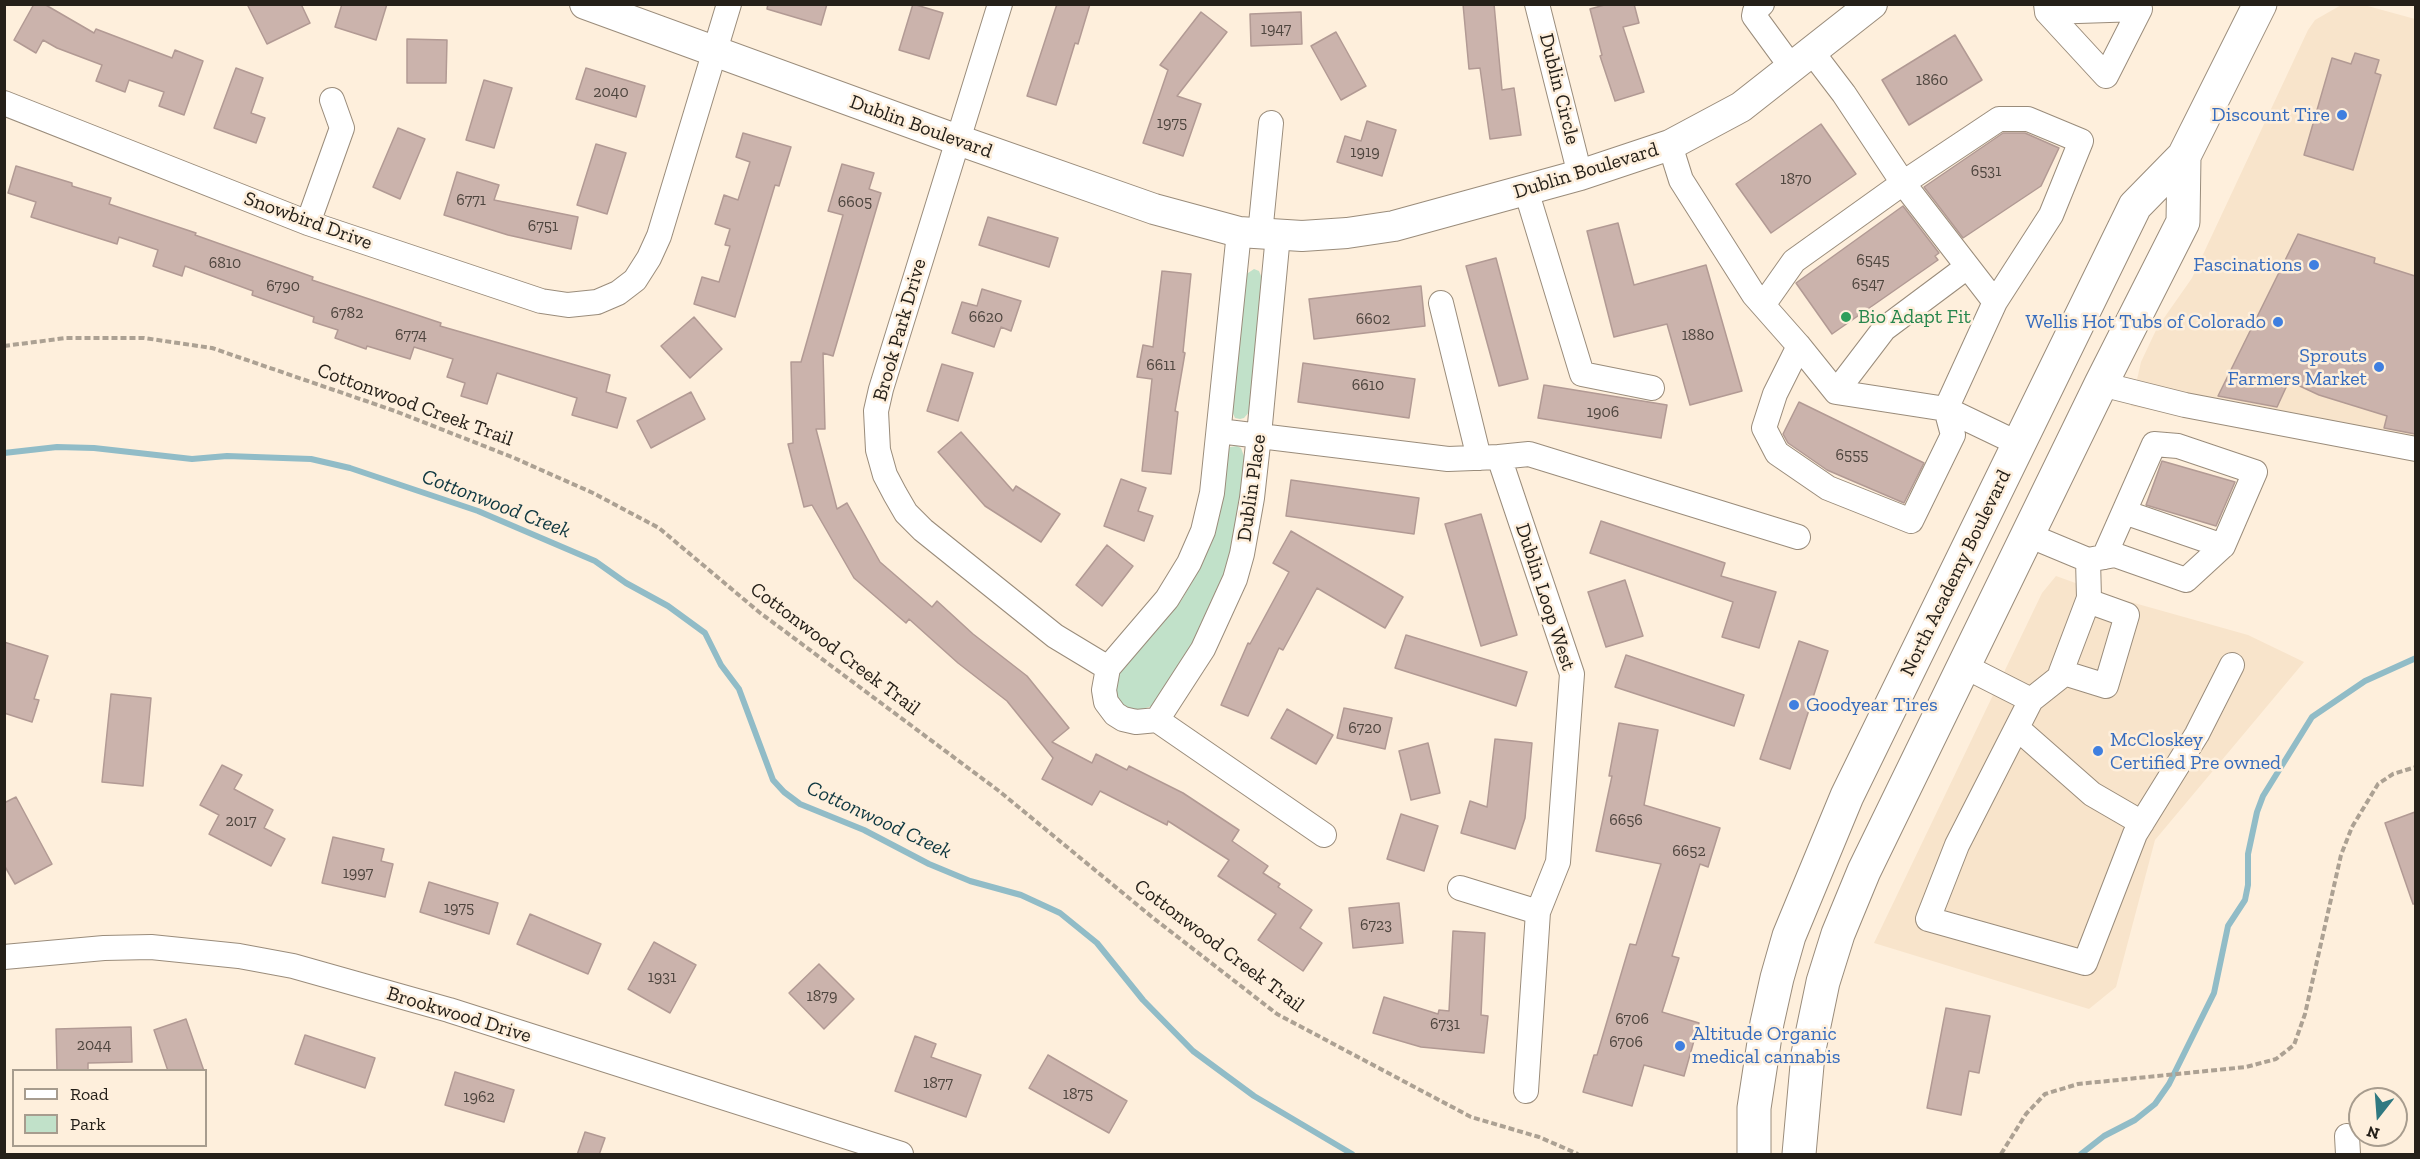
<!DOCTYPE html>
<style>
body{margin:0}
#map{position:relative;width:2420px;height:1159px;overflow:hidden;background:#feefdc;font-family:"Zilla Slab",serif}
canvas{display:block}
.frame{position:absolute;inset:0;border:6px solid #252019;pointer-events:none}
.legend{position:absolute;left:12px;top:1069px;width:195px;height:78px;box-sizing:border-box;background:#feefdc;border:2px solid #a79c8e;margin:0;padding:8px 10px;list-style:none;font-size:18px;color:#252019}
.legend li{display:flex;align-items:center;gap:12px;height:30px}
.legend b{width:30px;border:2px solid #a79c8e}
.north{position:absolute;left:2348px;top:1087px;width:60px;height:60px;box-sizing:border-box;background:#feefdc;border:2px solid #a79c8e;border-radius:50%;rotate:197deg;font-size:16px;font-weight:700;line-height:24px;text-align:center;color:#252019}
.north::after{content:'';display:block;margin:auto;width:21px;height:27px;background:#307981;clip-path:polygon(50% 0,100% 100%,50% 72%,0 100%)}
</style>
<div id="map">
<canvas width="2420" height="1159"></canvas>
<div class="frame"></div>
<ul class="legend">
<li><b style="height:8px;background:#fff"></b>Road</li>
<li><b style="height:16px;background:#c1e1c9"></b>Park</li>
</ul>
<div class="north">N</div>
</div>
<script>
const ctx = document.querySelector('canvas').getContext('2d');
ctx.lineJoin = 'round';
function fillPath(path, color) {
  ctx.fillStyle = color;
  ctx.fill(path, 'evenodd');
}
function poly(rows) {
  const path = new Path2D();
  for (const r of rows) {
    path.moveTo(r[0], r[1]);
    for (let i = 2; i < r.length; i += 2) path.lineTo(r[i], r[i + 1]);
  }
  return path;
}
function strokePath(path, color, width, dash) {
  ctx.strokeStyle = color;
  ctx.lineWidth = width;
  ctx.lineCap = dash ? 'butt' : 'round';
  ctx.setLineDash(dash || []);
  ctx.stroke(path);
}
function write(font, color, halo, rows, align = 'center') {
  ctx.font = font + ' "Zilla Slab",serif';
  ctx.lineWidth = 5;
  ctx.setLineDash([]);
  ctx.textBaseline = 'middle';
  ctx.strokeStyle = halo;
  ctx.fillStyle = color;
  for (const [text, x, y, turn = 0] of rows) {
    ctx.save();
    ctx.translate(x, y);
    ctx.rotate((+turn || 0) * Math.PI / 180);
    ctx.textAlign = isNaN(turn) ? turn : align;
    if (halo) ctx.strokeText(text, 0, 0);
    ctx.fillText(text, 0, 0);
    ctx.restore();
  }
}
fillPath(poly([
 [2343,4,2364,5,2415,19,2415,460,2131,406,2141,362,2157,328,2192,278,2308,30,2315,20],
 [2056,576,2120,599,2248,635,2304,662,2155,840,2116,987,2089,1009,1874,943,2042,593]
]), '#f8e4cb');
fillPath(poly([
 [1254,269,1259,271,1263,281,1250,411,1244,418,1240,419,1235,418,1231,409,1245,275],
 [1237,446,1241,448,1245,459,1238,522,1226,570,1211,609,1197,639,1152,706,1136,711,1122,706,1114,689,1115,679,1127,661,1181,601,1200,568,1227,452,1230,447]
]), '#c1e1c9');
strokePath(poly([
 [4,453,57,447,94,448,192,459,227,456,311,459,350,468,478,511,595,561,626,583,668,606,705,633,721,665,739,689,773,780,784,792,800,804,864,830,929,864,970,881,1021,895,1060,913,1097,943,1143,1000,1193,1051,1254,1096,1352,1154],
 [2081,1154,2104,1136,2135,1120,2155,1104,2169,1084,2214,993,2228,926,2245,900,2248,885,2248,854,2257,812,2263,796,2312,717,2365,681,2416,658]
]), '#91bcc7', 6);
const building = poly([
 [34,4,44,4,94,33,96,29,172,58,175,50,203,61,184,115,159,106,164,92,129,80,125,92,96,81,102,65,57,48,43,40,36,53,14,40,34,4],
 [247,4,301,4,310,23,267,44,247,4],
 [342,4,387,4,376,40,335,27,342,4],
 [768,4,827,4,821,25,767,9,768,4],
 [913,4,943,13,929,59,899,50,913,4],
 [1057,4,1090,4,1078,44,1075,43,1056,105,1027,96,1057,4],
 [1463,4,1494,4,1502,90,1514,88,1521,135,1490,139,1480,68,1469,69,1463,4],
 [1608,4,1634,4,1639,23,1623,27,1644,92,1615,101,1600,56,1602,55,1590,9,1608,4],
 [1201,12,1227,32,1177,96,1201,104,1183,156,1143,143,1168,70,1160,65,1201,12],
 [1301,12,1302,44,1251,46,1250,14,1301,12],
 [1336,32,1366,86,1341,100,1311,46,1336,32],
 [1955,35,1982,80,1909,125,1882,80,1955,35],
 [407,39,447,40,446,83,407,83,407,39],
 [2355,53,2379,60,2375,73,2381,75,2353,170,2304,155,2332,58,2351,64,2355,53],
 [236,68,263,78,251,113,265,118,256,143,214,128,236,68],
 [586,68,645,86,636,117,576,99,586,68],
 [484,80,512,88,494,148,466,140,484,80],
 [1367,121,1396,130,1382,176,1337,162,1345,136,1361,141,1367,121],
 [1821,124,1856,174,1771,233,1736,184,1821,124],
 [398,128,425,139,400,199,373,187,398,128],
 [743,133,791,147,779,186,775,185,735,317,694,304,702,277,719,282,730,246,725,245,730,229,715,224,724,195,738,200,750,162,736,157,743,133],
 [2003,133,2025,133,2059,148,2041,186,1963,238,1924,187,2003,133],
 [596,144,626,153,607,214,577,205,596,144],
 [842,164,874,173,869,189,881,193,833,356,823,353,825,429,816,429,837,509,847,503,880,562,932,607,937,601,973,634,1027,676,1069,728,1052,742,1092,763,1096,754,1127,770,1129,766,1183,793,1239,830,1232,841,1268,866,1263,873,1280,884,1278,887,1312,910,1300,928,1322,943,1303,971,1258,940,1276,914,1218,876,1229,860,1168,821,1167,825,1100,791,1092,805,1042,779,1053,758,1007,701,958,663,909,619,906,623,854,578,812,505,804,507,788,444,793,443,791,362,801,362,843,215,828,211,842,164],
 [16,166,72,183,72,186,111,198,109,204,196,233,195,235,313,277,312,280,441,323,440,326,610,375,606,392,626,398,617,428,572,415,577,398,497,373,487,404,461,396,465,383,447,377,453,359,414,347,410,359,367,346,366,349,335,338,338,330,313,322,314,317,252,295,253,291,185,266,182,276,153,266,158,250,119,237,117,244,31,217,36,202,8,193,16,166],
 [457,172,499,185,494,200,578,217,571,249,508,235,444,215,457,172],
 [1903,206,1939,253,1935,256,1938,260,1832,334,1796,283,1903,206],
 [988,217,1058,238,1049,267,979,245,988,217],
 [1618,223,1634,285,1706,265,1742,391,1690,405,1667,324,1614,337,1587,231,1618,223],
 [2298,234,2375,258,2374,263,2415,276,2415,434,2384,428,2387,416,2319,395,2289,381,2277,407,2218,396,2298,234],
 [1496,258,1528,379,1499,386,1466,266,1496,258],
 [1162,271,1191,274,1183,352,1185,353,1175,411,1178,412,1171,474,1142,471,1152,379,1137,377,1143,345,1153,347,1162,271],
 [1421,286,1425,326,1314,339,1309,299,1421,286],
 [982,289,1021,301,1011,331,1001,327,994,347,952,333,962,302,977,306,982,289],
 [694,317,722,349,690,378,661,346,694,317],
 [1303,363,1415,379,1409,418,1298,402,1303,363],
 [942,364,973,373,958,421,927,411,942,364],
 [1544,385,1667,405,1661,438,1538,418,1544,385],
 [691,392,705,419,651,448,637,421,691,392],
 [1799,402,1924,463,1904,503,1827,470,1788,443,1783,434,1799,402],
 [961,432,1013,491,1016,486,1060,514,1041,542,985,506,938,452,961,432],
 [2162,461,2235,482,2216,526,2146,505,2162,461],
 [1121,479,1146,488,1138,511,1153,516,1144,541,1104,526,1121,479],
 [1291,480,1419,498,1414,534,1286,516,1291,480],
 [1481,514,1517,635,1481,646,1445,524,1481,514],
 [1601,521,1725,563,1721,576,1776,592,1759,648,1722,637,1733,602,1590,553,1601,521],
 [1291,531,1403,597,1385,628,1317,588,1283,650,1279,648,1248,716,1221,705,1248,643,1250,644,1289,572,1273,563,1291,531],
 [1107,545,1133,566,1102,606,1076,585,1107,545],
 [1625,580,1643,636,1606,647,1588,592,1625,580],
 [1406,635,1527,672,1516,706,1395,668,1406,635],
 [1799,641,1828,651,1790,769,1760,759,1799,641],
 [4,642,48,656,34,699,39,700,32,722,4,713,4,642],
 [1626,655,1744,695,1734,726,1615,687,1626,655],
 [111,694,151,698,143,786,102,782,111,694],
 [1344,708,1392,718,1385,749,1337,738,1344,708],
 [1287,709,1333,735,1316,764,1271,738,1287,709],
 [1619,723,1658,730,1644,805,1720,828,1708,867,1700,864,1672,956,1679,958,1662,1012,1699,1023,1684,1076,1644,1065,1632,1106,1583,1092,1594,1055,1597,1055,1630,944,1636,945,1661,864,1596,851,1612,776,1609,776,1619,723],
 [1495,739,1532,743,1525,818,1515,849,1461,833,1470,801,1487,807,1495,739],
 [1428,743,1440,793,1411,800,1399,751,1428,743],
 [222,765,242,775,234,789,273,810,264,828,285,839,271,866,209,834,219,815,200,805,222,765],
 [16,797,52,864,15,884,4,865,4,803,16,797],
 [2415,812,2415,904,2413,904,2385,823,2415,812],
 [1401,814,1438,826,1424,871,1387,859,1401,814],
 [333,837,384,849,381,861,393,864,385,897,322,883,333,837],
 [429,882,498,903,489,934,420,912,429,882],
 [1399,903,1403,943,1353,948,1349,908,1399,903],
 [530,914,601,944,588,974,517,944,530,914],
 [1453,931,1485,933,1481,1015,1488,1016,1484,1053,1421,1047,1373,1033,1384,997,1438,1014,1439,1010,1449,1011,1453,931],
 [654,942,696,965,670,1013,628,989,654,942],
 [819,964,854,999,824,1029,789,993,819,964],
 [1946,1008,1990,1016,1979,1073,1969,1071,1961,1115,1927,1108,1946,1008],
 [186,1019,204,1071,168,1071,154,1030,186,1019],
 [131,1027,132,1062,88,1063,88,1071,57,1071,56,1029,131,1027],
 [305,1035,375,1058,365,1088,295,1064,305,1035],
 [915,1036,936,1044,931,1057,981,1075,966,1117,895,1091,915,1036],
 [1048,1055,1127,1101,1109,1133,1029,1088,1048,1055],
 [455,1072,514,1090,504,1122,445,1105,455,1072],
 [585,1132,605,1138,599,1155,577,1155,585,1132]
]);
fillPath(building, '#cbb3ac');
strokePath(building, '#b29a94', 1.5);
const minor = poly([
 [1000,4,881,389,876,411,878,450,885,475,895,494,906,513,923,530,1055,636,1108,668],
 [1537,4,1580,175],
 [1762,4,1755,11,1754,16,1792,68],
 [2046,4,2047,12,2106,76,2140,9,2047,12],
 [1812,52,1844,94,1903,183,1999,119,2028,119,2081,141,2051,215,1995,302,1946,409,2019,444],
 [4,103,308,223,541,301,568,305,597,302,618,293,635,280,649,258,659,236,729,4],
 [1670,145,1681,180,1754,295,1799,346,1836,392,1946,409,1953,435,1911,521,1828,488,1777,453,1764,428,1775,394,1799,346],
 [1526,190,1582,374,1652,388],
 [308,223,342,128,332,100],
 [1239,232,1212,493,1203,531,1189,563,1167,599,1108,668,1104,690,1106,702,1115,714,1123,719,1136,722,1157,720,1324,835],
 [1260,234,1271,123],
 [1441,303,1479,458],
 [1763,305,1794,261,1903,183,1995,302],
 [2101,384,2185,405,2416,449],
 [1836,392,1884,329,1967,267],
 [1219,431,1448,459,1499,457,1572,674,1558,862,1538,912,1526,1091],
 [1499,457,1529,454,1798,537],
 [2124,512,2223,546],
 [2028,535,2088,560],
 [1964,666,2031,700,1957,845,1928,919,2085,963,2135,834,2197,734,2232,665],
 [2061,672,2106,686,2127,615,2088,601],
 [2031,700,2060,677,2061,672,2089,598,2088,560,2104,557,2115,555,2186,580,2223,546,2255,472,2178,446,2154,444,2104,557],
 [1157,720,1203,649,1235,579,1242,554,1252,498,1259,435,1278,235],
 [2017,728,2092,794,2142,823],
 [1460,888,1538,912],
 [4,957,104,948,151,947,239,956,293,966,449,1010,901,1154],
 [2347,1136,2348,1154]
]);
const major = poly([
 [585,4,958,140,1154,209,1239,232,1302,236,1347,233,1394,226,1580,175,1670,145,1741,107,1872,4]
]);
const highway = poly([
 [1754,1154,1754,1108,1767,1023,1777,978,1789,936,1847,796,2135,206,2184,156,2260,4],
 [1799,1154,1808,1054,1823,982,1838,934,1864,871,2101,384,2183,222,2184,156]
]);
strokePath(minor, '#9a8c7b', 26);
strokePath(major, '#9a8c7b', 32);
strokePath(highway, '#9a8c7b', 35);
strokePath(poly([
 [4,346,66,338,144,338,212,348,395,411,512,457,593,493,659,528,759,612,999,791,1152,917,1277,1014,1471,1117,1539,1137,1578,1154],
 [2001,1154,2026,1114,2045,1094,2078,1084,2246,1067,2276,1059,2294,1045,2305,1014,2341,855,2352,827,2378,784,2393,774,2416,767]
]), '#aca193', 4, [6, 3]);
strokePath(minor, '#fff', 24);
strokePath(major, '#fff', 30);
strokePath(highway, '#fff', 33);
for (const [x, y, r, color] of [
 [2342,115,6,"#3f7fe0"],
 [2314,265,6,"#3f7fe0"],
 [1846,317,6,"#2e9e5b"],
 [2278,322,6,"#3f7fe0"],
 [2379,367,6,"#3f7fe0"],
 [1794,705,6,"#3f7fe0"],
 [2098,751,6,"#3f7fe0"],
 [1680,1046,6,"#3f7fe0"]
]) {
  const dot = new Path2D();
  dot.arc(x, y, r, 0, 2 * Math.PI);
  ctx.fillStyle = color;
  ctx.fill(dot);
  strokePath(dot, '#feefdc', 2);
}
write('16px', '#4e453e', null, [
 ["1947",1276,29],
 ["1860",1932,80],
 ["2040",611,92],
 ["1975",1172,123],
 ["1919",1365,152],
 ["6531",1986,171],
 ["1870",1796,179],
 ["6771",471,200],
 ["6605",855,202],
 ["6751",543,226],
 ["6545",1873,260],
 ["6810",225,263],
 ["6547",1868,284],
 ["6790",283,286],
 ["6782",347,313],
 ["6620",986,317],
 ["6602",1373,319],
 ["6774",411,335],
 ["1880",1698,335],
 ["6611",1161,365],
 ["6610",1368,385],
 ["1906",1603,412],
 ["6555",1852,455],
 ["6720",1365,728],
 ["6656",1626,820],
 ["2017",241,821],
 ["6652",1689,851],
 ["1997",358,873],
 ["1975",459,908],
 ["6723",1376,925],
 ["1931",662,977],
 ["1879",822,996],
 ["6706",1632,1019],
 ["6731",1445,1024],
 ["6706",1626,1042],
 ["2044",94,1045],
 ["1877",938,1083],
 ["1875",1078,1094],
 ["1962",479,1097]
]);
write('20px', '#252019', '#feefdc', [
 ["Dublin Circle",1559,89,76],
 ["Dublin Boulevard",921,127,20],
 ["Dublin Boulevard",1586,171,-17],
 ["Snowbird Drive",308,221,20],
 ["Brook Park Drive",900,330,-74],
 ["Cottonwood Creek Trail",415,405,20],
 ["Dublin Place",1252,488,-82],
 ["North Academy Boulevard",1956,573,-64],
 ["Dublin Loop West",1545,597,72],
 ["Cottonwood Creek Trail",835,649,37],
 ["Cottonwood Creek Trail",1219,946,37],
 ["Brookwood Drive",459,1015,17]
]);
write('20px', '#366cbe', '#feefdc', [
 ["Discount Tire",2330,115],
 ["Fascinations",2302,265],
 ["Wellis Hot Tubs of Colorado",2266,322],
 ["Sprouts",2367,356],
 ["Farmers Market",2367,379],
 ["Goodyear Tires",1806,705,"left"],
 ["McCloskey",2110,740,"left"],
 ["Certified Pre owned",2110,763,"left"],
 ["Altitude Organic",1692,1034,"left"],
 ["medical cannabis",1692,1057,"left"]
], 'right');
write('20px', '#27864d', '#feefdc', [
 ["Bio Adapt Fit",1858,317]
], 'left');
write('italic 21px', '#0d3740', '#feefdc', [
 ["Cottonwood Creek",496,504,21],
 ["Cottonwood Creek",879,820,25]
]);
</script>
